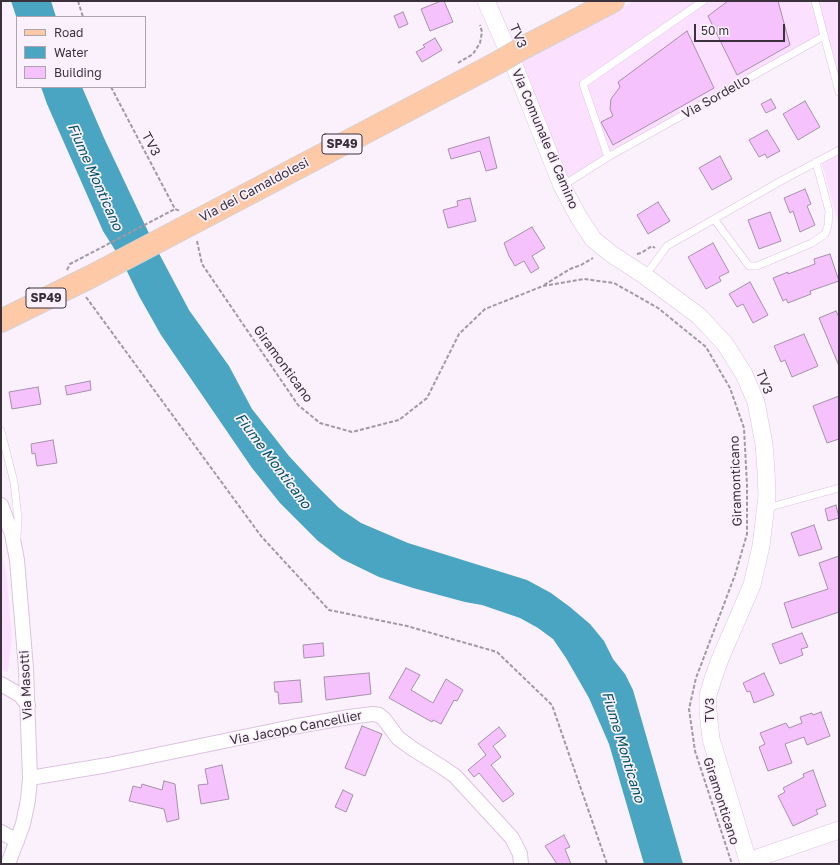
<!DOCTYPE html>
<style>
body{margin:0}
#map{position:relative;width:840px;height:865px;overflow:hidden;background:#fbf1fd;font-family:"Golos Text",sans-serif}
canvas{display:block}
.frame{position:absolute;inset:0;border:2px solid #3b313d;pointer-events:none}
.legend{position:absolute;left:16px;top:16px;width:130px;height:72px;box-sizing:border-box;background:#fbf1fd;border:1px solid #aea4b0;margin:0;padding:5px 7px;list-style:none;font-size:12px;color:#3b313d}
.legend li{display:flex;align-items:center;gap:8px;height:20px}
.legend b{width:20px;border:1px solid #aea4b0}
.scale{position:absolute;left:694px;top:24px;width:91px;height:18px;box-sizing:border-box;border:2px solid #3b313d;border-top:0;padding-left:5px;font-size:12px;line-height:14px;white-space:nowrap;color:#3b313d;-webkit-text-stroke:3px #fbf1fd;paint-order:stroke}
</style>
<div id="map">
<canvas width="840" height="865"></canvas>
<div class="frame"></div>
<ul class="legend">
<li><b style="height:5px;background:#fec9a7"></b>Road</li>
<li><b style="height:11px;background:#49a5c1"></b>Water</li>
<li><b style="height:11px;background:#f5c2fd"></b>Building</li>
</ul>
<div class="scale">50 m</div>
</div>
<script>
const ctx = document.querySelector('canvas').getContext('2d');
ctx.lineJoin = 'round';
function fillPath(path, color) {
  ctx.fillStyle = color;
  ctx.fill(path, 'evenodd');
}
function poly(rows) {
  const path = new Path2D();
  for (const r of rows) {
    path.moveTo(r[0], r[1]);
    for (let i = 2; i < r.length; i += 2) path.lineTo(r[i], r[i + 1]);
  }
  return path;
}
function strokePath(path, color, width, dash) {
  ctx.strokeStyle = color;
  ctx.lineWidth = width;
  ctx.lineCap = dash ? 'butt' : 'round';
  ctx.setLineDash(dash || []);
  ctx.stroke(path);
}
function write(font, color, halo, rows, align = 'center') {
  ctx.font = font + ' "Golos Text",sans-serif';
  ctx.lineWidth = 3.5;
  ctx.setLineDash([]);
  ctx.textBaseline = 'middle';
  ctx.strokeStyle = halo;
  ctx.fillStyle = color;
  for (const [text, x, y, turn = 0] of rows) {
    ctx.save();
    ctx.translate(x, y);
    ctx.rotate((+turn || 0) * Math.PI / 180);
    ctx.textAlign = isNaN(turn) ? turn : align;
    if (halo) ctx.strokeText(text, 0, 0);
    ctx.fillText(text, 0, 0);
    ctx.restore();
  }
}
fillPath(poly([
 [634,1,839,1,839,92,825,36,562,186,514,65],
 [839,150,839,227,821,160],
 [1,548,7,577,12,639,8,672,1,669]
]), '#fbe1ff');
fillPath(poly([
 [11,1,51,1,56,17,17,17,17,19],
 [41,87,82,87,104,138,154,244,189,310,229,366,252,409,289,456,313,482,339,508,361,523,408,543,527,580,551,593,570,607,590,624,604,641,613,659,625,674,633,690,683,864,644,864,609,744,589,698,566,658,553,639,538,628,520,618,482,605,465,602,413,588,379,577,342,559,318,541,280,503,252,468,161,335,139,296,122,261,103,231,47,104]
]), '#49a5c1');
const building = poly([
 [441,1,444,1,453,22,430,31,421,9,441,1],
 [728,1,778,1,790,45,737,75,708,16,728,1],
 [403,12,408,24,399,28,394,16,403,12],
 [687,31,714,88,613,145,601,122,613,116,610,109,611,99,620,87,618,82,687,31],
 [435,38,442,50,422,62,416,52,425,47,423,45,435,38],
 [771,99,776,108,766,113,761,104,771,99],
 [805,101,820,127,798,140,783,114,805,101],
 [767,130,780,151,767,158,765,154,759,157,749,140,767,130],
 [489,137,497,168,486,171,480,151,451,159,448,149,489,137],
 [720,156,732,179,712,190,699,168,720,156],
 [805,189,811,204,807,206,815,225,800,232,793,211,790,213,784,198,805,189],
 [470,198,476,221,448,228,443,210,458,206,457,201,470,198],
 [658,202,670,221,648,234,637,215,658,202],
 [770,212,781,241,759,249,748,220,770,212],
 [532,227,545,248,532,256,539,268,531,273,524,261,515,266,509,256,504,243,532,227],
 [713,243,729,272,719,277,721,281,706,289,688,257,713,243],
 [830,254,839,281,810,291,811,294,788,303,786,299,783,301,773,278,788,272,788,274,815,264,814,259,830,254],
 [750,282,768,315,753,323,743,304,737,307,729,294,750,282],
 [836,311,839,317,839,366,819,318,836,311],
 [804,334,818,366,792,377,785,360,781,362,774,346,804,334],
 [90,381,91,390,67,395,65,386,90,381],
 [38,387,41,404,12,409,9,392,38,387],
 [839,396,839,439,827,443,813,406,839,396],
 [53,440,57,463,37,466,35,453,32,454,31,444,53,440],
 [836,505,839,518,828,521,825,509,836,505],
 [814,525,822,549,799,556,791,533,814,525],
 [839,556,839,612,792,628,784,603,828,589,819,563,839,556],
 [802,633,808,647,801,649,803,655,780,664,772,644,802,633],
 [323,643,324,656,304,658,303,645,323,643],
 [406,668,420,675,411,690,433,703,446,679,463,690,457,701,454,700,441,724,433,720,432,722,389,698,406,668],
 [369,673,371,694,326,700,324,677,369,673],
 [764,673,774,695,754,703,750,691,747,692,743,683,764,673],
 [300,680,302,702,279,704,278,692,275,692,274,682,300,680],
 [821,712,830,736,807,745,804,737,785,744,792,763,768,771,759,747,765,744,760,733,786,723,789,728,802,723,800,717,812,713,813,715,821,712],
 [362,726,382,734,365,776,345,768,362,726],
 [499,727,506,736,493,746,501,757,491,765,514,794,503,802,479,773,474,777,468,770,486,755,478,744,499,727],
 [222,765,229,799,201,804,198,785,208,784,205,769,222,765],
 [813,770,826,806,816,810,818,814,793,826,778,796,785,792,783,788,804,777,803,774,813,770],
 [164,781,175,784,179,819,167,822,164,809,129,801,133,786,141,788,142,784,162,790,164,781],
 [343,790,353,795,346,812,335,807,343,790],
 [564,835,570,847,565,849,571,864,557,864,545,846,564,835]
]);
fillPath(building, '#f5c2fd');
strokePath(building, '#a78fab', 1);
const service = poly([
 [815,1,839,92],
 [608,157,583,84,703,1],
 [562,186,608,157,824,36],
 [714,219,749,266,757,266,812,243,825,234,828,226,829,211,816,162],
 [645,276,667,246,779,182,839,150],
 [1,431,14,482,18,518,17,538],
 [774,506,839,488]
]);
const minor = poly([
 [1,505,12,534,17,560,26,669,30,778,28,800,23,824,8,864],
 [1,684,20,695,28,705],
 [30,778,108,765,292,727,349,717,373,714,379,715,384,719,398,738,413,749,442,767,455,776,512,838,520,854,521,864],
 [1,832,17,841]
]);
const tertiary = poly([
 [486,1,514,65,562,186,578,216,593,239,610,253,645,276,699,316,725,344,744,374,756,402,764,444,766,471,767,496,761,546,752,585,720,659,713,679,708,695,708,711,711,739,749,864],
 [748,862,760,857,839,830]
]);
const primary = poly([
 [521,49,613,1],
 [1,321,92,276,499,62]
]);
strokePath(service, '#dcc2e0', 8);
strokePath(minor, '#dcc2e0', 16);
strokePath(tertiary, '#dcc2e0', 18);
strokePath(primary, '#d4d2d4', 24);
strokePath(poly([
 [78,1,83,17],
 [458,63,473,54,480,43,482,32,480,25],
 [111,87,175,209,180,211],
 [197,241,202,264,298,405,320,423,352,432,399,420,427,398,459,334,485,309,543,286,584,279,614,283,658,308,706,347,730,388,744,428,747,485,747,534,735,575,696,678,689,709,695,751,732,864],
 [637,254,641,253,652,246,655,248],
 [67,270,70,264,175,209],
 [544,285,570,269,581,265,593,258],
 [86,297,261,536,329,610,407,626,497,652,552,705,607,864]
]), '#a298a4', 2, [4, 2]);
strokePath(service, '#fff', 7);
strokePath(minor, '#fff', 14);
strokePath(tertiary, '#fff', 17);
strokePath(primary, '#fec9a7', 22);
const primaryBridge = poly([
 [499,62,521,49]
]);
strokePath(primaryBridge, '#d4d2d4', 24, []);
strokePath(primaryBridge, '#fec9a7', 22);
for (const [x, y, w] of [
 [342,144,40],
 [46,298,40]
]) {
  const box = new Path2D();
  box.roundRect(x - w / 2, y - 10, w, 20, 3);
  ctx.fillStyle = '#fbf1fd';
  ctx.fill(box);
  strokePath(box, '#3b313d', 1);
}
write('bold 12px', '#3b313d', null, [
 ["SP49",342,144],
 ["SP49",46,298]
]);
write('13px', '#3b313d', '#fbf1fd', [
 ["TV3",518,36,67],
 ["Via Sordello",716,97,-29],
 ["Via Comunale di Camino",545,139,67],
 ["TV3",151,144,62],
 ["Via dei Camaldolesi",254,190,-28],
 ["Giramonticano",283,364,54],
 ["TV3",764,382,69],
 ["Giramonticano",736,481,-92],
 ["Via Masotti",26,685,-93],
 ["TV3",710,710,-90],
 ["Via Jacopo Cancellier",296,728,-11],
 ["Giramonticano",721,801,72]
]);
write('italic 14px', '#005266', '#fbf1fd', [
 ["Fiume Monticano",95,177,66],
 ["Fiume Monticano",273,461,53],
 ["Fiume Monticano",623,747,73]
]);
</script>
